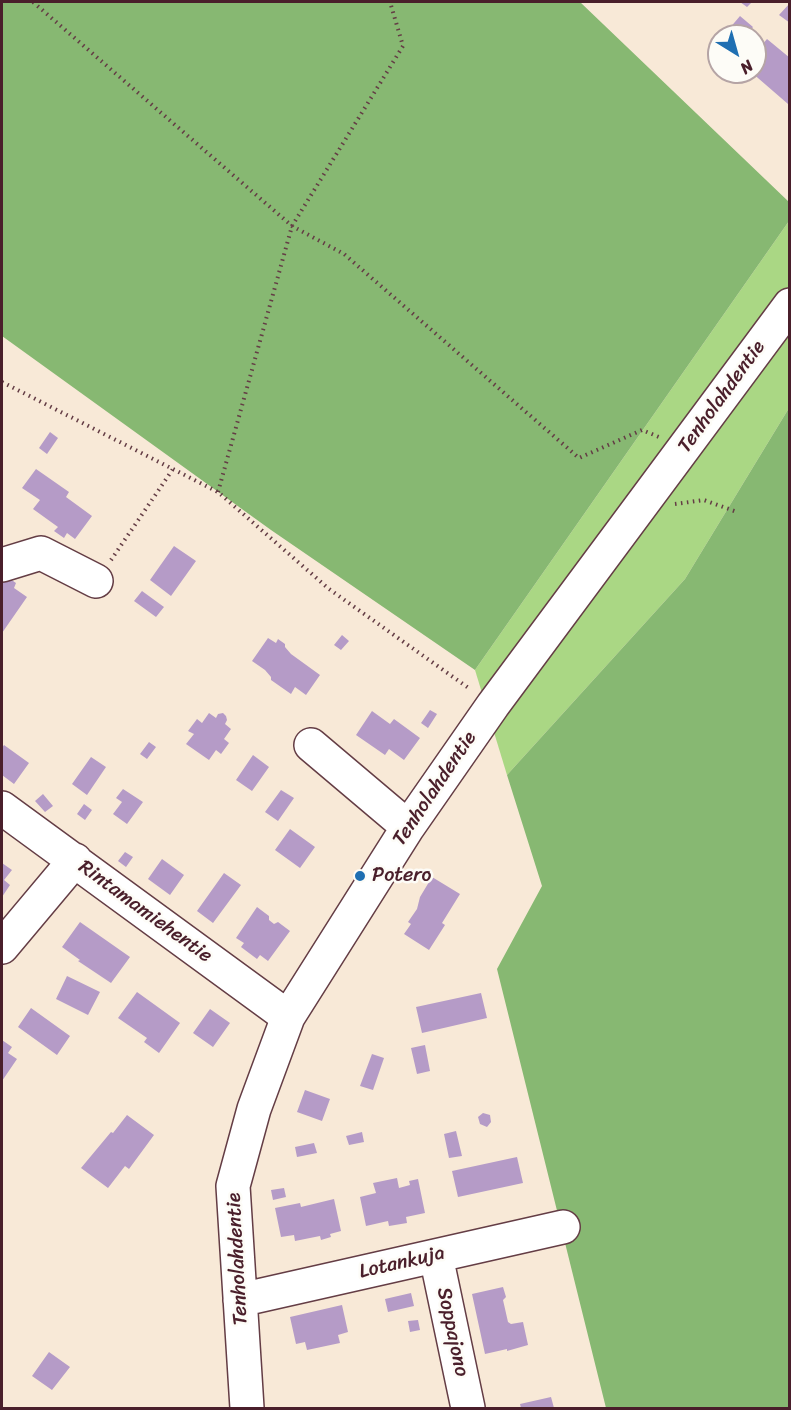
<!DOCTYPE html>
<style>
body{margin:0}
#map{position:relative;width:791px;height:1410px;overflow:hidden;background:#f8e9d7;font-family:Sriracha,sans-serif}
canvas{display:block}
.frame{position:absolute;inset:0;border:3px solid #4a1f2b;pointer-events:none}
.north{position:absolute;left:707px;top:24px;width:60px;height:60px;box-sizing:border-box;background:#fdfcf7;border:2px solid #b5a4a5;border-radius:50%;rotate:143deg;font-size:16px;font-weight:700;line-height:24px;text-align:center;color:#4a1f2b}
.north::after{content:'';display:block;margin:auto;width:21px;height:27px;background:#1f6fb2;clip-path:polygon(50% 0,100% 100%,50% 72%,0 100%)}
</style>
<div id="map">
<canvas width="791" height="1410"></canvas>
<div class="frame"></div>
<div class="north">N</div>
</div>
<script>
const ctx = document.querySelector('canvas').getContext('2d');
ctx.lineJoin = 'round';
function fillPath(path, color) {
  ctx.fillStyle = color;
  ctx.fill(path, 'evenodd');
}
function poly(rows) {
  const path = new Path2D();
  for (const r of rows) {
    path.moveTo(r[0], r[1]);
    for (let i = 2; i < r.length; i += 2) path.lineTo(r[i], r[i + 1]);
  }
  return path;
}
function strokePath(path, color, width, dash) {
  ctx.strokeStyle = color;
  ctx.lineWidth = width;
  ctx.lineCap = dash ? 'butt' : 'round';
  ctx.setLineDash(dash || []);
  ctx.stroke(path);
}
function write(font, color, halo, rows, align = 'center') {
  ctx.font = font + ' Sriracha,sans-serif';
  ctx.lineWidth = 5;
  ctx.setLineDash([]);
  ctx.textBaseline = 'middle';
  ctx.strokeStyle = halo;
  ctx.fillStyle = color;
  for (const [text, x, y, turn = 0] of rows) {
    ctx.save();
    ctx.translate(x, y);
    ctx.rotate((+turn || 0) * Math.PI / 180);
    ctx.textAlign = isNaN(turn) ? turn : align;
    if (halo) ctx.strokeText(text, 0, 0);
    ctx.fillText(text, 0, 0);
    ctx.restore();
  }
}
fillPath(poly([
 [789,221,789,408,685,579,507,775,475,670]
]), '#aad784');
fillPath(poly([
 [2,2,580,2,789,202,789,221,475,670,271,530,2,336],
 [789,408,789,1408,606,1408,497,969,542,886,507,775,685,579]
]), '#87b872');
fillPath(poly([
 [740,2,752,2,747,7],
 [790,3,790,23,779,15],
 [740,16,753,27,746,36,723,36],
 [767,39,790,58,788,104,751,72,755,72,755,53],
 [50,432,58,438,47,454,39,448],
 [36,469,69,492,66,497,92,516,75,539,67,533,64,538,54,531,58,527,33,509,40,500,22,488],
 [174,546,196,561,171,596,150,580],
 [3,574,16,583,14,588,27,597,2,633,2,576],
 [142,591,164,607,156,617,134,601],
 [342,635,349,641,341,650,334,645],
 [268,638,276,643,278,639,285,644,285,647,291,654,320,675,306,695,295,687,291,694,271,680,271,677,265,670,252,661],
 [430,710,437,714,428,728,421,723],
 [372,711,390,724,394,719,420,738,404,760,389,749,385,755,356,735],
 [209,713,216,718,218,714,223,713,226,716,227,720,225,724,231,729,224,739,229,743,221,754,216,750,209,760,186,744,194,734,188,731,197,719,202,723],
 [149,742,156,747,147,759,140,754],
 [4,745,29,763,14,784,2,775,2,748],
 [253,755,269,767,252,791,236,780],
 [91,757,106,767,87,795,72,784],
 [123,789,143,802,127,824,113,814,122,802,116,798],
 [281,790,294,798,278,821,265,812],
 [43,794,53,806,45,812,35,801],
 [84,804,92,810,85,820,77,814],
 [290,829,315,847,300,868,275,850],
 [125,852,133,857,126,867,118,861],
 [162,859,184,875,170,895,148,879],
 [2,863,12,870,4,880,10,885,2,897],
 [224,873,241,885,213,923,197,911],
 [432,877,460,894,442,923,445,925,429,950,404,934,411,924,408,922,417,909,420,897],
 [257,907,269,916,269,920,274,924,278,922,290,931,268,961,260,955,257,959,241,947,244,943,236,938],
 [80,922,130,957,111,983,78,961,80,960,62,947],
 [67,976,100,992,88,1015,56,999],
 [137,992,180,1023,159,1053,144,1042,147,1038,118,1018],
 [481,993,487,1018,422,1033,416,1007],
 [31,1008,70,1036,57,1055,18,1027],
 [210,1009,230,1023,213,1047,193,1033],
 [2,1040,12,1047,8,1053,17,1059,2,1081],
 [425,1045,430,1071,417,1074,411,1048],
 [372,1054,384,1058,373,1090,360,1086],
 [305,1090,330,1099,322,1121,297,1112],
 [483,1113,490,1115,491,1122,487,1127,480,1124,478,1117],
 [127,1115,154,1135,129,1169,125,1166,108,1188,81,1168,111,1132,113,1133],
 [456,1131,462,1156,449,1158,444,1134],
 [362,1132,364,1142,349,1145,346,1136],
 [314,1143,317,1153,297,1157,295,1147],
 [517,1157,523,1183,458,1197,452,1171],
 [397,1178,399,1188,410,1185,409,1181,418,1179,425,1213,406,1217,407,1223,389,1226,388,1221,366,1226,360,1197,376,1193,373,1183],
 [284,1188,286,1197,273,1200,271,1190],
 [334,1199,341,1231,330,1234,331,1237,321,1240,320,1236,295,1241,294,1235,281,1237,275,1208,300,1203,301,1207],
 [503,1287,506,1297,503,1300,508,1322,511,1324,523,1322,528,1345,507,1351,507,1349,485,1354,472,1294],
 [411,1293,414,1306,388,1312,385,1299],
 [342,1305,348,1332,338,1335,340,1343,307,1350,305,1342,296,1344,290,1317],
 [418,1320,420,1330,410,1332,408,1321],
 [49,1352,70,1367,52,1390,32,1376],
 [551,1397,554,1408,521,1408,520,1404]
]), '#b59bc7');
const minor = poly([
 [2,565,41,553,96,581],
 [311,745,408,827],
 [2,808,288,1017],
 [2,947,75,860],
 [436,1256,468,1408],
 [240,1300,563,1227],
 [247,1408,233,1186,254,1109,288,1017,408,827,493,705,790,305]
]);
strokePath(minor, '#643d45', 36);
strokePath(poly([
 [33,2,292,226,344,254,579,458,642,430,659,437],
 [2,382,218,492,329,589,470,689],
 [218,492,292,226,403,46,390,2],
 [675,504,704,500,737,512],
 [111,560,173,469]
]), '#643d45', 4, [1.5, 4.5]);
strokePath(minor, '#fff', 33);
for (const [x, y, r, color] of [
 [360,876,6,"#1f6fb2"]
]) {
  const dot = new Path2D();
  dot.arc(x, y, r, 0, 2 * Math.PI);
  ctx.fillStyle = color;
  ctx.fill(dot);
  strokePath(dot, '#fdfcf7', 2);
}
write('20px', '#4a1f2b', '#fdfcf7', [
 ["Tenholahdentie",722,397,-54],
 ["Tenholahdentie",435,789,-56],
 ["Rintamamiehentie",145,912,36],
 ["Tenholahdentie",238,1259,-93],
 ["Lotankuja",402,1263,-13],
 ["Soppajono",452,1332,78]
]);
write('20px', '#4a1f2b', '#fdfcf7', [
 ["Potero",372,876]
], 'left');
</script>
